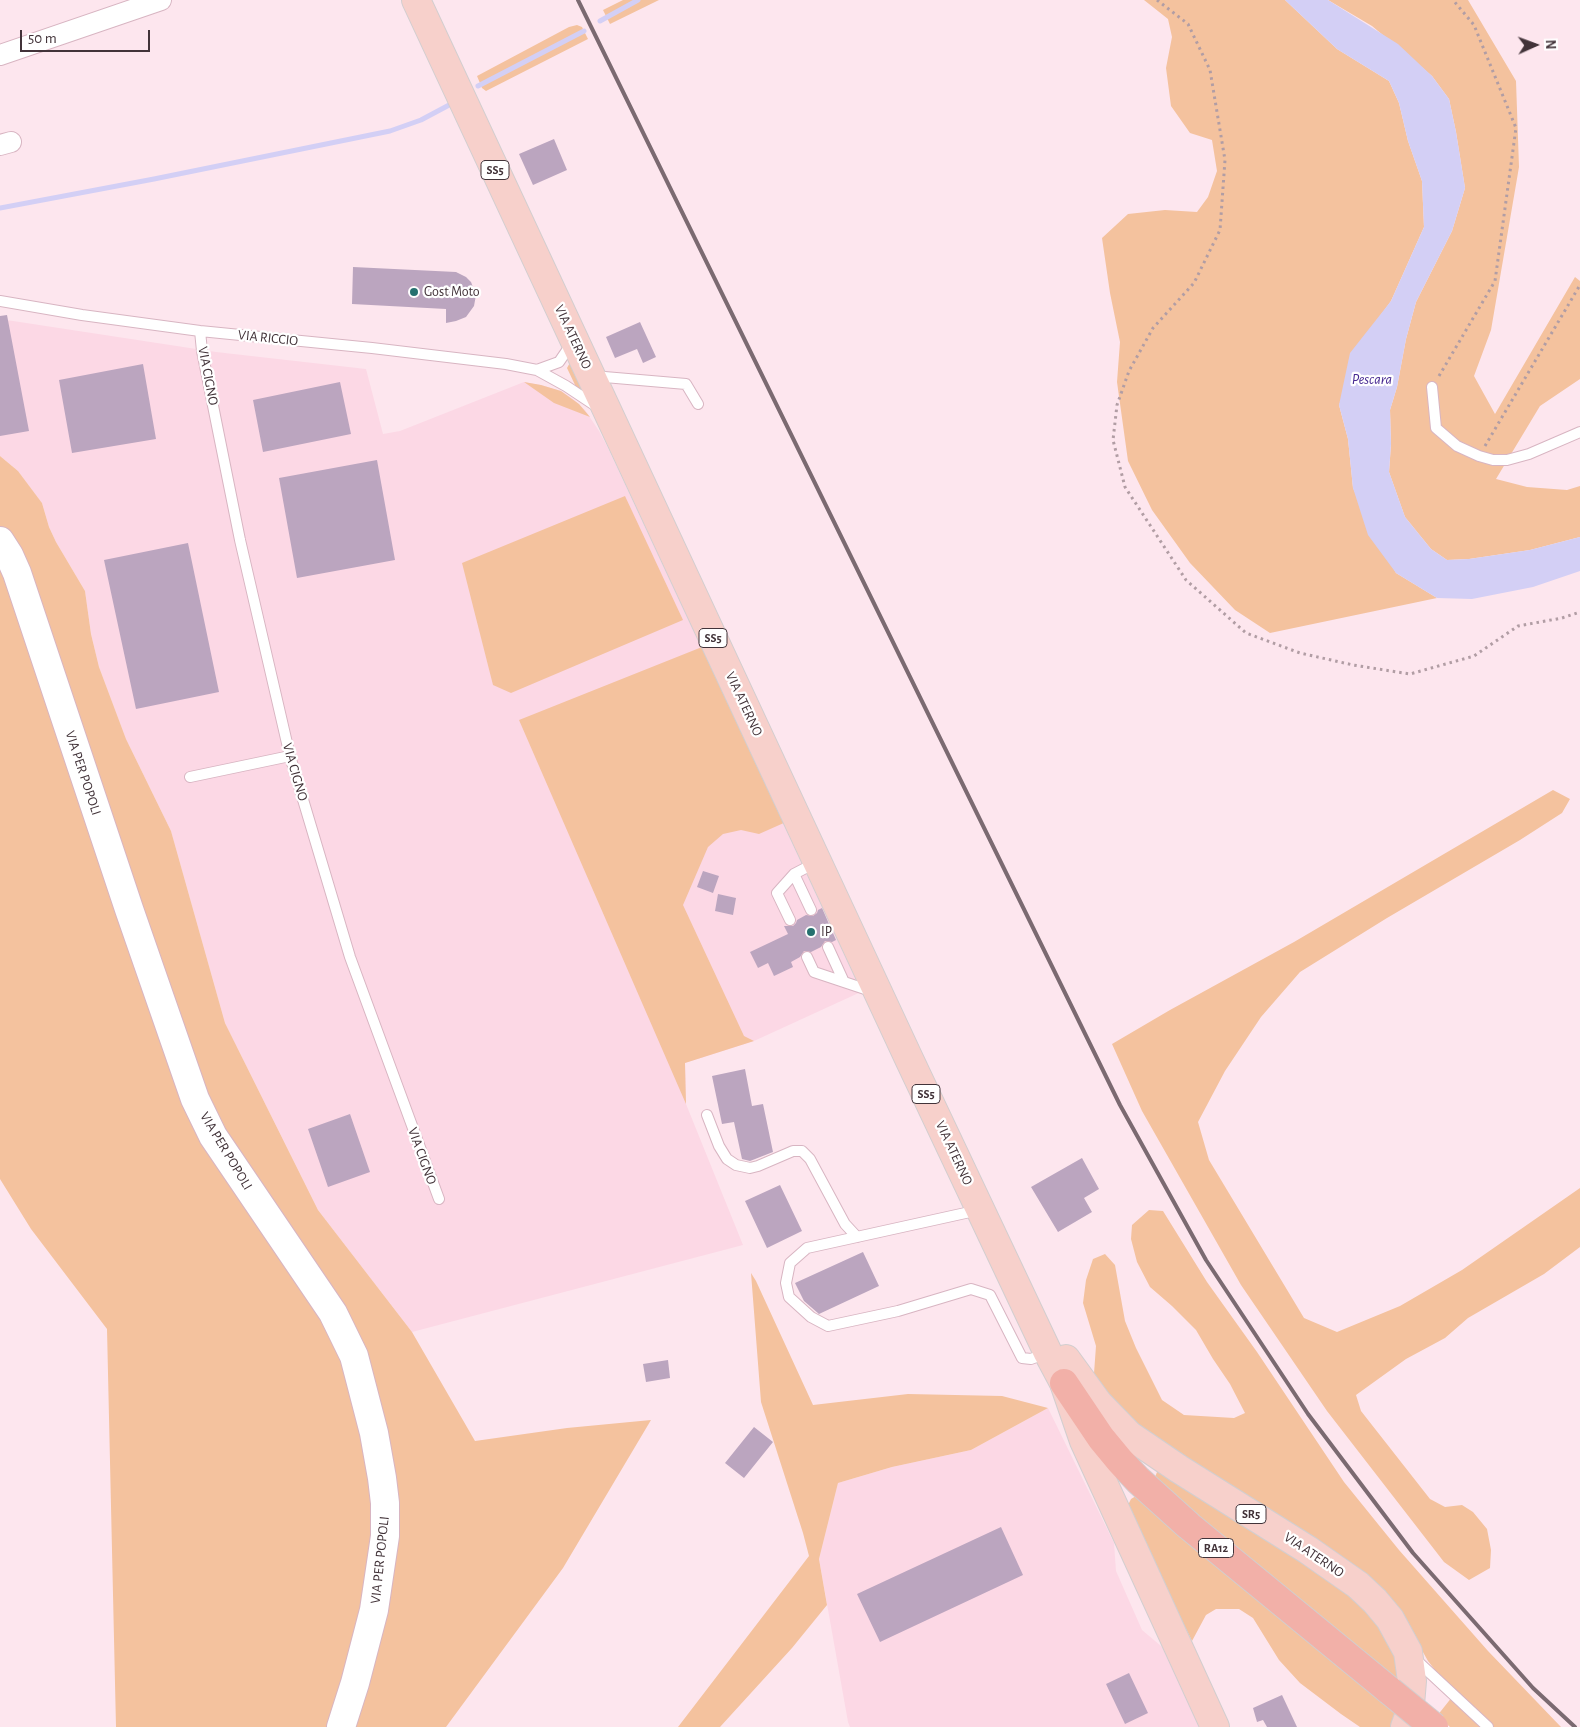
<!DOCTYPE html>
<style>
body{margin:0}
#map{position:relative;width:1580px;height:1727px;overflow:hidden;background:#fde6ee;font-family:"Alegreya Sans",sans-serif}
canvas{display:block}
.north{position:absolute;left:1510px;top:20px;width:50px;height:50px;-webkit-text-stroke:4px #fff;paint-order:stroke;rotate:88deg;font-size:14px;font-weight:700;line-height:20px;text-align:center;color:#423339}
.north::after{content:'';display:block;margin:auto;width:18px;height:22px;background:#423339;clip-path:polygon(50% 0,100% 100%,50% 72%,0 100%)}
.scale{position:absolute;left:20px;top:30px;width:130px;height:22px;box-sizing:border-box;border:2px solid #423339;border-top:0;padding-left:6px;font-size:15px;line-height:18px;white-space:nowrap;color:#423339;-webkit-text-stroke:4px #fff;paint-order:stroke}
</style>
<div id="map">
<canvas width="1580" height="1727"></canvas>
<div class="north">N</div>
<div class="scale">50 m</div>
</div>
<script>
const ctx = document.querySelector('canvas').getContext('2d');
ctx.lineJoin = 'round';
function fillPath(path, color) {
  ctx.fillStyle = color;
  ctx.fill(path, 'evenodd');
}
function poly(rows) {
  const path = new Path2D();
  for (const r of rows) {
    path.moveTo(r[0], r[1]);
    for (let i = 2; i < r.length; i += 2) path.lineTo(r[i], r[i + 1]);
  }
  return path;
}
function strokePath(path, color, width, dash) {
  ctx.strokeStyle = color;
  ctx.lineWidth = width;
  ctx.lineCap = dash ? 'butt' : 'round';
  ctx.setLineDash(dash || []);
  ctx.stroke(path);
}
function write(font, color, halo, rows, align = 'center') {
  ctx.font = font + ' "Alegreya Sans",sans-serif';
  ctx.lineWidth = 4.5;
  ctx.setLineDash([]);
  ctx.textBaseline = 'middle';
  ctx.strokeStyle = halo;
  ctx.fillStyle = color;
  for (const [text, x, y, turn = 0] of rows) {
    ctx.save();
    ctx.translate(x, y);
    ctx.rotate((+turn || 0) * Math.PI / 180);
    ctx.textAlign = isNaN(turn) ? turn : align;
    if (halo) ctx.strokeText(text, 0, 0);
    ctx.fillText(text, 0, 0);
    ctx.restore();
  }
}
fillPath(poly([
 [0,319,216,352,366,369,383,434,400,431,524,382,541,385,561,391,573,399,585,410,599,431,607,446,863,991,754,1041,685,1063,686,1104,743,1245,412,1332,318,1210,225,1023,171,831,126,739,99,667,91,634,85,591,56,542,49,527,42,503,18,471,0,456],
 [1048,1408,1114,1543,1116,1571,1142,1630,1167,1651,1202,1727,850,1727,848,1722,819,1559,838,1483,892,1467,971,1450]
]), '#fcd8e5');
fillPath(poly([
 [623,0,659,0,610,24,603,10],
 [1144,0,1285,0,1337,49,1389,81,1399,103,1408,141,1422,181,1424,227,1391,301,1378,319,1339,405,1348,439,1353,488,1396,573,1437,598,1270,633,1235,610,1190,563,1152,510,1128,461,1117,382,1120,342,1110,293,1102,238,1128,214,1165,210,1197,212,1208,197,1217,171,1212,140,1190,133,1171,106,1166,68,1172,37,1168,19],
 [1328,0,1468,0,1516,81,1519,167,1491,330,1474,376,1495,414,1575,277,1580,281,1580,379,1540,406,1496,479,1527,487,1567,490,1580,486,1580,537,1530,550,1469,559,1447,560,1431,549,1405,517,1389,472,1391,444,1390,410,1397,387,1406,339,1416,302,1452,231,1465,188,1456,132,1449,99,1432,76,1372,26],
 [577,25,582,27,588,39,486,91,482,88,477,76,569,27],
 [572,359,588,393,576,387,567,368],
 [524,382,541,385,561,391,579,404,590,417,554,403],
 [0,456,18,471,42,503,49,527,56,542,85,591,91,634,99,667,126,739,171,831,225,1023,318,1210,412,1332,475,1441,567,1428,651,1420,563,1568,446,1727,351,1727,383,1431,221,1131,4,530,0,527],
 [625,496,683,620,511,693,493,685,462,563],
 [0,557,155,1013,335,1336,374,1480,371,1577,331,1727,116,1727,107,1329,31,1229,0,1179],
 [702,647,786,822,759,834,741,830,723,834,708,847,683,905,744,1036,754,1041,685,1063,686,1104,519,720],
 [1553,790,1570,799,1562,813,1520,840,1387,918,1300,972,1261,1017,1225,1071,1198,1122,1209,1160,1304,1318,1337,1332,1400,1306,1462,1270,1580,1188,1580,1247,1544,1274,1468,1318,1445,1338,1406,1359,1356,1395,1361,1411,1430,1499,1445,1507,1462,1505,1473,1512,1487,1529,1491,1550,1490,1568,1469,1580,1444,1562,1327,1411,1241,1285,1142,1111,1112,1044,1170,1010,1294,942],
 [1149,1210,1163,1211,1207,1282,1257,1352,1344,1482,1399,1550,1488,1651,1561,1727,1450,1727,1437,1716,1456,1692,1442,1679,1428,1661,1411,1631,1194,1473,1093,1387,1096,1346,1083,1303,1086,1280,1093,1259,1105,1254,1115,1265,1125,1321,1136,1348,1162,1400,1184,1415,1234,1418,1245,1413,1230,1384,1213,1359,1196,1330,1172,1306,1150,1287,1137,1262,1131,1239,1132,1225],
 [751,1273,756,1281,813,1405,908,1394,1002,1396,1048,1408,971,1450,892,1467,838,1483,819,1559,827,1605,792,1648,720,1727,678,1727,809,1556,803,1533,761,1402],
 [1166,1470,1355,1593,1391,1642,1398,1667,1399,1683,1392,1675,1319,1618,1154,1480,1157,1472],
 [1136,1496,1403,1716,1396,1727,1360,1727,1341,1714,1300,1683,1279,1660,1253,1618,1239,1609,1216,1609,1206,1615,1192,1641,1129,1515,1128,1505,1131,1499]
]), '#f4c29e');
fillPath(poly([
 [1285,0,1328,0,1398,44,1432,76,1449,99,1456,132,1465,188,1452,231,1416,302,1406,339,1397,387,1390,410,1391,444,1389,472,1405,517,1431,549,1447,560,1469,559,1530,550,1580,537,1580,571,1533,587,1472,599,1437,598,1396,573,1368,535,1353,488,1348,439,1339,405,1350,353,1391,301,1424,227,1422,181,1408,141,1399,103,1389,81,1337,49]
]), '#d3cff5');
strokePath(poly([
 [600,21,638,0],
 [478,86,584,31],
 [0,208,154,179,390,131,421,120,451,104]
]), '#d3cff5', 5);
fillPath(poly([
 [554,139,567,170,533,185,519,154],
 [353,267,456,272,466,277,471,282,476,295,474,306,466,317,456,321,446,323,446,309,352,304],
 [7,315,29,431,0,436,0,316],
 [640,322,656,357,643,363,637,349,615,358,606,337],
 [143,364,156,439,72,453,59,380],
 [340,382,351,434,263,452,253,400],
 [377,460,395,560,297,578,279,478],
 [188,543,219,692,136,709,104,560],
 [703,871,719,876,713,893,697,887],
 [718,894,736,898,733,915,715,911],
 [822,908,836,940,832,942,825,941,821,947,811,952,804,951,800,957,791,962,793,967,774,976,768,963,758,968,750,952,788,934,784,926,793,926,796,923,797,920,806,915,813,916,817,913,818,910],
 [745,1069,752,1106,763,1104,773,1152,750,1161,742,1159,734,1122,722,1124,712,1076],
 [350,1114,370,1172,328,1187,308,1129],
 [1082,1158,1099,1189,1084,1198,1092,1212,1058,1232,1031,1187],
 [780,1185,802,1231,767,1248,745,1201],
 [863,1252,879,1286,819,1314,804,1301,795,1283],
 [668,1360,670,1378,646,1382,643,1364],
 [754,1427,773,1442,744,1478,725,1463],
 [1001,1527,1023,1575,880,1642,857,1594],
 [1129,1673,1148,1713,1125,1724,1106,1684],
 [1282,1695,1297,1727,1267,1727,1263,1720,1257,1722,1253,1708]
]), '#bba5bf');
const service = poly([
 [0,301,82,315,200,331,372,348,506,364,537,370,566,386,599,408],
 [200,331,202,351,240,540,290,756,350,957,439,1199],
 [537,370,559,362,572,343],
 [593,376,686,384,698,404],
 [1432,387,1436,428,1457,446,1479,456,1493,460,1507,460,1529,454,1580,432],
 [190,777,290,756],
 [794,874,811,910],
 [790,920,777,893,794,874,817,862],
 [828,947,844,982],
 [807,957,814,972,871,991],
 [707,1115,719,1146,727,1159,736,1165,750,1168,758,1166,793,1151,802,1151,810,1159,845,1224,857,1237],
 [979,1210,807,1248,790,1263,786,1283,789,1297,811,1317,828,1326,898,1311,971,1289,990,1295,1022,1358,1031,1359,1047,1353],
 [1415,1659,1488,1727]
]);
const minor = poly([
 [0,55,161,0],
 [0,145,11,142]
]);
const secondary = poly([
 [0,541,9,555,17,573,129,909,195,1099,213,1136,333,1313,354,1356,374,1433,382,1478,385,1503,385,1536,374,1610,355,1683,341,1727]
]);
const primary = poly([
 [416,0,910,1061,1048,1353,1064,1383,1084,1441,1215,1727],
 [1066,1359,1098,1403,1129,1435,1179,1469,1308,1550,1358,1585,1375,1601,1390,1619,1408,1652,1412,1681,1409,1716,1405,1727]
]);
const motorway = poly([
 [1064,1383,1101,1438,1120,1461,1138,1480,1189,1526,1390,1691]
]);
strokePath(service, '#d8b5c2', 12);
strokePath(minor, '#d8b5c2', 22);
strokePath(secondary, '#d8b5c2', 30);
strokePath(primary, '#d2cecf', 30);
strokePath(motorway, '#d2cecf', 30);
strokePath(poly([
 [1157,0,1188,24,1210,70,1225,160,1220,230,1194,283,1153,328,1129,371,1117,405,1113,440,1125,487,1186,580,1246,633,1300,653,1353,665,1410,674,1474,656,1518,626,1562,618,1580,612],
 [1439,376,1495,281,1516,128,1474,25,1453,0],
 [1485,446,1580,285]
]), '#b19da4', 3, [2.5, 4]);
strokePath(service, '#fff', 10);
strokePath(minor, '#fff', 20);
strokePath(secondary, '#fff', 28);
strokePath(primary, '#f7d0cb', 28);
strokePath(motorway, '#f2b0a8', 28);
strokePath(poly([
 [578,0,1120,1105,1206,1260,1308,1414,1413,1553,1533,1688,1575,1727]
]), '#7b6a71', 4);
const motorwayBridge = poly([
 [1390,1691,1434,1727]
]);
strokePath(motorwayBridge, '#d2cecf', 30, []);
strokePath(motorwayBridge, '#f2b0a8', 28);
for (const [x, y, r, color] of [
 [414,292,5,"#25706f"],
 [811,932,5,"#25706f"]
]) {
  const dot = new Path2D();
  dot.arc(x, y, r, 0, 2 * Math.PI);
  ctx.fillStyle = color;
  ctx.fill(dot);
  strokePath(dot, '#fff', 2);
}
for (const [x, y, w] of [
 [495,170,28],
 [713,638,28],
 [926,1094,28],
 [1251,1514,30],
 [1216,1548,35]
]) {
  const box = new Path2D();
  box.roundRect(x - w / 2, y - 9.5, w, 19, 4);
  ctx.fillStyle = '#fff';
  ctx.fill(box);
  strokePath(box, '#423339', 1);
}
write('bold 12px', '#423339', null, [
 ["SS5",495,170],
 ["SS5",713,638],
 ["SS5",926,1094],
 ["SR5",1251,1514],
 ["RA12",1216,1548]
]);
write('14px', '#423339', '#fff', [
 ["Gost Moto",424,292],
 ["IP",821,932]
], 'left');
write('14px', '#423339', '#fff', [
 ["VIA ATERNO",573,337,65],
 ["VIA RICCIO",268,338,6],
 ["VIA CIGNO",208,376,79],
 ["VIA ATERNO",744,704,65],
 ["VIA CIGNO",295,772,74],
 ["VIA PER POPOLI",83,773,72],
 ["VIA PER POPOLI",226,1151,59],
 ["VIA ATERNO",954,1153,65],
 ["VIA CIGNO",422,1156,70],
 ["VIA ATERNO",1314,1555,34],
 ["VIA PER POPOLI",380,1560,-84]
]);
write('italic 15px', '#482a92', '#fff', [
 ["Pescara",1372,379]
]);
</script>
